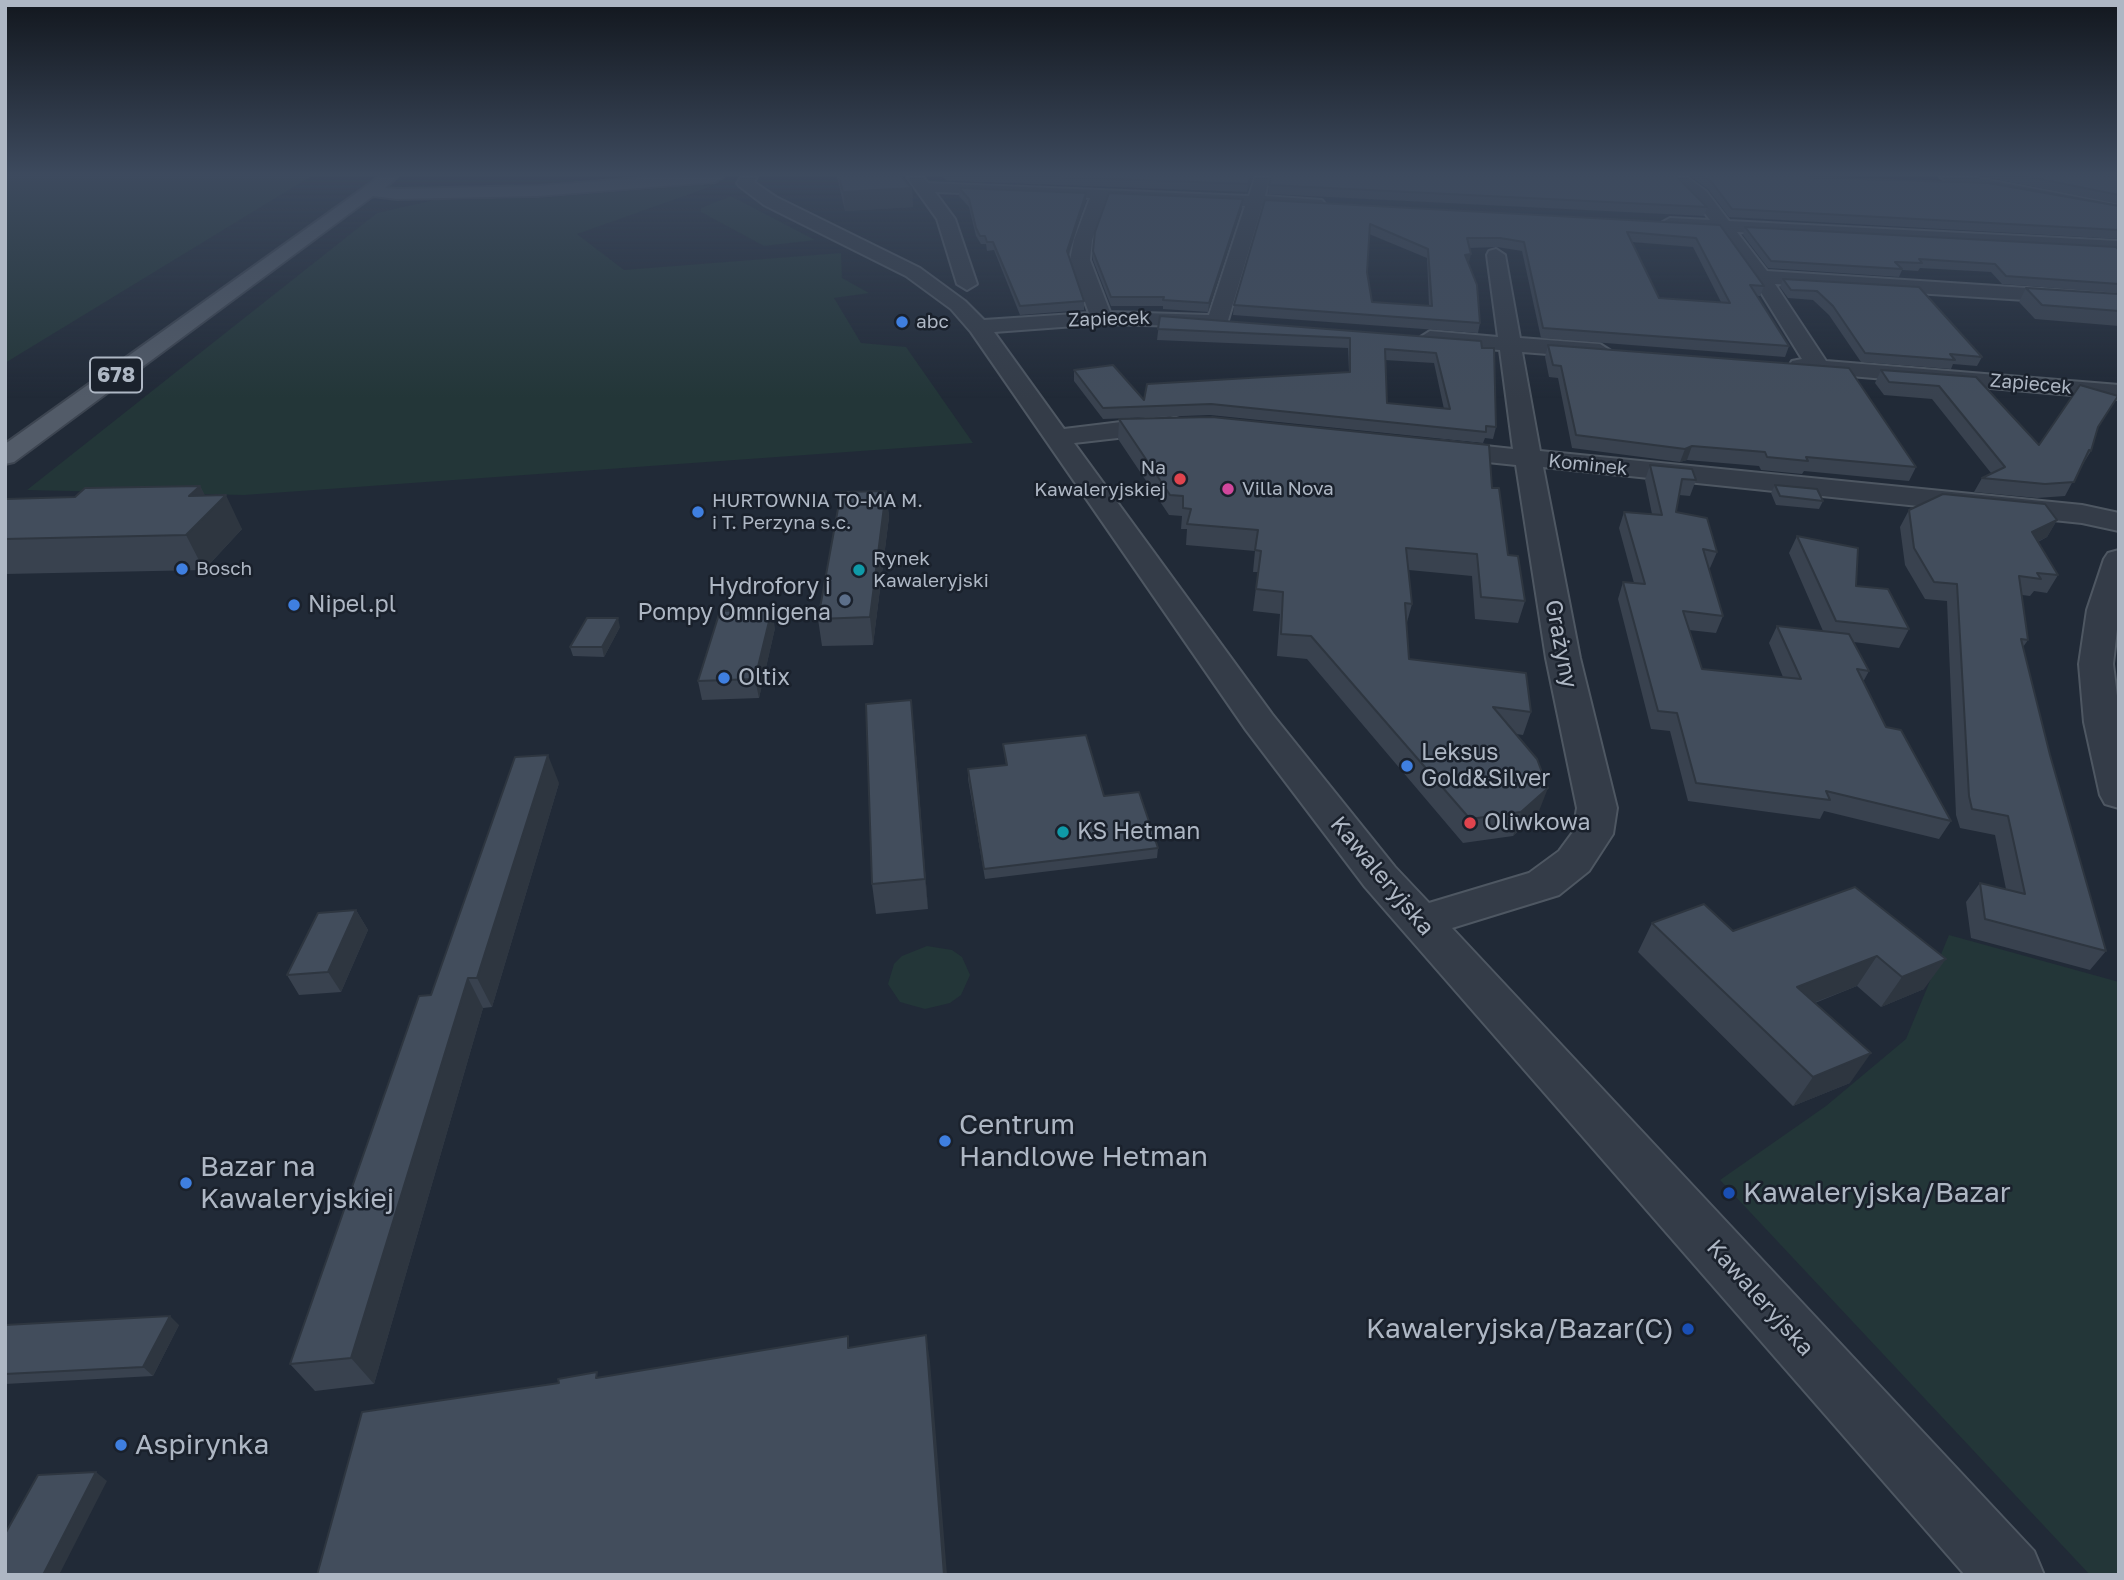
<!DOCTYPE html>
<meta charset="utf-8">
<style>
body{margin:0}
#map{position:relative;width:2124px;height:1580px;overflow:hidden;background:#212a37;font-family:"Golos Text",sans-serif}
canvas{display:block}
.frame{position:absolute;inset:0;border:7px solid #aeb7c4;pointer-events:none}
</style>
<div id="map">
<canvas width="2124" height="1580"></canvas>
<div class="frame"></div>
</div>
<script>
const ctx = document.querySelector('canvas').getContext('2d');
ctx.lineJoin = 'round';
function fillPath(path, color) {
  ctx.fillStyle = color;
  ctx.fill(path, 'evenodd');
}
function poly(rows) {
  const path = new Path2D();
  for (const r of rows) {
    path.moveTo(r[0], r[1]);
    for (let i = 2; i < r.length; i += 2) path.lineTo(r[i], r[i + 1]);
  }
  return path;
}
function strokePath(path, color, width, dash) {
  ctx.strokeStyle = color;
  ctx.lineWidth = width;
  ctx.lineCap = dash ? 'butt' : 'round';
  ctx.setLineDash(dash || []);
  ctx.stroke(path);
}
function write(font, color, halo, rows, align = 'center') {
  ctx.font = font + ' "Golos Text",sans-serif';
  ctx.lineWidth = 5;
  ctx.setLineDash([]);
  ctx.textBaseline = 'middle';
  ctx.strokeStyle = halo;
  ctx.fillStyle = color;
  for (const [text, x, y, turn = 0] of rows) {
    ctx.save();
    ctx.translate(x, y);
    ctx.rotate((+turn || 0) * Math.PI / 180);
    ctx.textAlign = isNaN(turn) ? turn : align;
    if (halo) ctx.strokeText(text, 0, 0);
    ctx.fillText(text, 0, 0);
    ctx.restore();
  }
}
fillPath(poly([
 [5,177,310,177,5,363],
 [701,185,713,186,577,234,624,270,841,253,842,278,869,293,834,298,861,343,906,347,973,443,244,495,27,490,377,213,434,200,538,198],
 [731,196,815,240,764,246,701,212,701,208],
 [1949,935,2119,982,2119,1575,2090,1575,1720,1180,1826,1106,1906,1039],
 [927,946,952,950,962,957,970,975,961,995,950,1003,925,1009,900,1002,888,984,894,964,902,956]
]), '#233638');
const minor = poly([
 [741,177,757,177,754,182,776,197,920,268,965,301,984,320,1089,313,1070,260,1074,240,1090,198,935,192,955,219,977,284,967,290,957,284,937,219,907,177,923,177,928,183,1249,196,1255,177,1269,177,1265,196,1322,200,1325,204,1316,209,1262,206,1226,327,1102,324,994,332,1064,429,1170,416,1179,419,1183,424,1179,429,1170,432,1074,443,1272,714,1395,867,1429,903,1529,873,1559,851,1573,832,1577,808,1546,658,1516,465,1439,457,1430,455,1426,449,1430,443,1439,441,1513,449,1500,350,1430,345,1419,338,1430,331,1498,337,1487,255,1489,251,1496,249,1505,255,1520,338,1600,344,1611,351,1600,358,1522,352,1540,451,2082,505,2119,513,2119,531,2082,523,1543,467,1580,658,1617,808,1613,834,1589,871,1559,895,1452,928,2034,1551,2044,1575,1965,1575,1405,933,1365,887,1246,730,971,332,951,309,906,276,764,205,739,186,737,183,741,177],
 [1106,199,1245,206,1209,315,1110,312,1090,260,1092,240,1106,199],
 [1669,177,1687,177,1706,191,1729,221,2119,241,2119,253,1737,232,1767,271,2119,294,2119,306,1775,284,1826,361,2119,385,2119,399,1792,371,1789,366,1792,361,1802,359,1752,278,1718,231,1670,228,1661,223,1670,218,1710,220,1694,199,1669,177],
 [1940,177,1973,177,2119,205,2119,215,1948,182,1940,177],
 [2119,550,2119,612,2113,664,2119,712,2119,808,2105,804,2100,795,2084,722,2079,664,2087,610,2104,559,2108,553,2119,550]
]);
const major = poly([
 [379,177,397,177,385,188,397,189,538,186,654,177,723,177,715,182,538,196,397,199,373,196,14,462,5,464,5,444,379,177]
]);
strokePath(minor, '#4e5762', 4);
strokePath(major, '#3d4551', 4);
fillPath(minor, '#343c48');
fillPath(major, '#525b68');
fillPath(poly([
 [837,177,901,177,912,188,913,207,845,211],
 [943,177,1253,177,1247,192,947,181],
 [1691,177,1796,177,2119,206,2119,239,1729,217,1708,189],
 [1986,177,2119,177,2119,204],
 [1269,185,1707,207,1704,216,1268,194],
 [959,188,1086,193,1086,200,1069,255,1084,301,1084,310,1020,315,994,250,987,251,986,244,981,244,976,236,969,207,959,196],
 [1243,199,1242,207,1208,312,1163,309,1163,306,1111,306,1093,260,1093,251],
 [1265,200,1720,225,1764,286,1760,296,1757,296,1789,346,1785,357,1541,338,1522,251,1497,247,1469,248,1468,264,1480,323,1478,333,1233,315,1234,305],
 [1369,234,1427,258,1429,306,1372,302,1367,272],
 [1632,242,1693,247,1721,302,1659,298],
 [1745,227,2119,250,2119,293,2002,284,1991,272,1920,268,1918,271,1902,270,1899,277,1768,268,1743,235],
 [1783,279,1982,357,1977,366,1953,364,1951,369,1861,362,1829,315,1813,300,1788,298,1780,287],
 [2026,288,2119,294,2119,326,2035,319,2019,302],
 [1160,316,1482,348,1496,427,1493,439,1485,438,1483,443,1210,415,1103,419,1074,381,1074,370,1144,400,1349,372,1348,348,1157,340],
 [1385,360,1434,363,1444,409,1387,403],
 [1548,345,1916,467,1909,481,1804,471,1802,474,1761,470,1759,466,1687,460,1680,462,1572,448,1558,378,1549,377,1545,357],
 [1881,370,1976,377,2039,445,2118,396,2097,429,2091,451,2083,464,2082,464,2065,496,2037,498,1974,492,1982,478,1991,473,1932,399,1884,395,1875,383],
 [1119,419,1492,488,1508,555,1525,601,1518,623,1475,619,1472,576,1409,570,1412,604,1406,626,1409,659,1531,712,1523,735,1516,734,1539,811,1513,836,1463,843,1307,659,1277,656,1280,614,1253,611,1258,572,1253,572,1255,551,1186,545,1187,529,1181,529,1182,516,1169,515,1118,439],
 [1650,465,1696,480,1690,496,1679,495,1676,512,1717,552,1710,568,1709,568,1723,616,1716,633,1689,630,1702,669,1783,677,1769,643,1777,626,1823,631,1789,553,1797,536,1909,629,1899,648,1854,642,1869,671,1863,682,1886,727,1951,821,1939,839,1824,811,1820,819,1688,801,1670,731,1651,729,1618,599,1623,582,1634,583,1619,528,1624,512,1652,514,1645,480],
 [1775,485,1823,501,1819,509,1776,505,1771,493],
 [200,486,205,496,242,529,204,570,5,574,5,499,75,497],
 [886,491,889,517,873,645,822,646,818,619],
 [1909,510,2057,520,2047,537,2038,542,2058,575,2047,593,2034,591,2030,596,2022,595,2028,640,2023,647,2050,755,2106,951,2090,970,1971,938,1966,902,1980,883,2006,889,1995,835,1960,828,1956,815,1947,601,1925,599,1905,565,1900,527],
 [620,627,604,657,573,656,570,647],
 [775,628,759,698,702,700,698,681],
 [914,728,928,909,876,914,872,884],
 [1003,744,1104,796,1158,848,1157,858,985,879,968,779,968,769,1006,765],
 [559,783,492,1007,483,1008,374,1384,315,1391,290,1364,431,995],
 [1855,887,1924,989,1881,1007,1857,986,1815,1003,1850,1083,1793,1106,1638,952,1652,923,1733,931],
 [356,910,368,930,341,992,299,995,287,975],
 [5,1325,179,1325,153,1376,5,1384]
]), '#39424f');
fillPath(poly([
 [1250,177,1253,177,1247,192,1248,184],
 [912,188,913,207,845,211,843,192],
 [1086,193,1086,200,1067,259,1067,251],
 [1243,199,1242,207,1208,312,1209,303],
 [1471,254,1469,263,1465,255],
 [1692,446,1687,460,1680,462,1685,449],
 [200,486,212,509,226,495,242,529,204,570,186,535,189,496],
 [886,491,889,517,873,645,870,617],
 [2057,520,2047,537,2022,549,2032,532],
 [772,609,775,628,759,698,755,679],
 [618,618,620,627,604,657,602,647],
 [911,700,914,728,928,909,925,879],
 [548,755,559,783,492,1007,477,978],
 [1548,788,1539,811,1513,836,1521,812],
 [356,910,368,930,341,992,328,972],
 [1877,956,1857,986,1779,1016,1797,987],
 [1946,959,1924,989,1881,1007,1902,977],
 [468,978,483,1008,374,1384,351,1358],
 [1871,1053,1850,1083,1793,1106,1813,1077],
 [170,1316,179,1325,153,1376,143,1367],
 [926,1335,930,1362,947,1575,944,1575],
 [96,1472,107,1481,59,1575,43,1575]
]), '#2e3640');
const building = poly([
 [839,177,901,177,912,188,843,192,839,177],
 [1061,177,1250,177,1248,184,1061,177],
 [1271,177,1677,177,1707,207,1269,185,1271,177],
 [1705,177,1796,177,1988,183,2119,206,2119,230,1732,209,1711,181,1705,177],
 [2030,177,2119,177,2119,195,2030,177],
 [959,188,1086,193,1067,251,1084,301,1020,306,993,242,987,242,985,236,980,236,976,228,969,199,959,188],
 [1109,193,1243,199,1209,303,1163,300,1164,297,1111,297,1093,251,1095,232,1109,193],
 [1265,200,1720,225,1764,286,1750,285,1789,346,1543,328,1524,242,1500,238,1467,238,1471,254,1465,255,1477,285,1480,323,1234,305,1265,200],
 [1370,224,1428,249,1432,306,1372,302,1367,272,1370,224],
 [1627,232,1696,238,1730,303,1659,298,1627,232],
 [1745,227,2116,247,2119,250,2119,284,2006,276,1995,264,1919,259,1922,263,1895,262,1902,269,1771,261,1745,227],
 [1783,279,1919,287,1982,357,1950,354,1955,360,1865,353,1833,306,1817,291,1791,290,1783,279],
 [2026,288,2119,294,2119,311,2042,305,2026,288],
 [1160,316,1481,341,1482,348,1494,348,1496,427,1486,426,1486,432,1211,404,1103,408,1074,370,1113,365,1144,400,1147,384,1350,372,1350,338,1158,329,1160,316],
 [1385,349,1436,353,1450,409,1387,403,1385,349],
 [1548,345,1849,368,1916,467,1806,457,1808,461,1767,457,1765,452,1692,446,1685,449,1576,435,1561,366,1553,365,1548,345],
 [1881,370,1976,377,2039,445,2080,385,2118,396,2098,427,2091,451,2089,450,2074,482,2045,484,1982,478,2005,467,1939,386,1889,382,1881,370],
 [1212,417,1489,445,1492,488,1499,488,1508,555,1518,556,1525,601,1481,597,1477,554,1406,548,1412,604,1405,603,1409,659,1526,673,1531,712,1493,707,1537,759,1548,788,1521,812,1470,819,1311,636,1281,634,1283,592,1256,589,1261,551,1255,550,1258,530,1187,524,1191,509,1183,508,1183,496,1170,495,1119,419,1212,417],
 [1650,465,1692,469,1696,480,1682,479,1676,512,1707,518,1717,552,1703,549,1723,616,1683,611,1702,669,1801,679,1777,626,1849,634,1869,671,1857,669,1886,727,1901,730,1951,821,1826,791,1830,800,1696,783,1677,713,1658,711,1623,582,1645,584,1624,512,1662,515,1650,465],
 [1775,485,1817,489,1823,501,1780,496,1775,485],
 [200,486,189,496,226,495,186,535,5,539,5,499,75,497,85,488,200,486],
 [886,491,870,617,818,619,841,492,886,491],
 [1943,494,2045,504,2057,520,2032,532,2058,575,2037,573,2041,579,2019,576,2028,640,2021,639,2050,755,2106,951,1985,919,1980,883,2025,894,2008,816,1972,809,1969,796,1957,584,1934,582,1914,548,1909,510,1943,494],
 [1797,536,1858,548,1856,586,1888,589,1909,629,1836,621,1797,536],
 [772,609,755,679,698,681,720,611,772,609],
 [587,618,618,618,602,647,570,647,587,618],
 [911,700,925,879,872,884,866,704,911,700],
 [1086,735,1104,796,1139,792,1158,848,984,869,968,769,1007,765,1003,744,1086,735],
 [548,755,477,978,468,978,351,1358,290,1364,419,996,431,995,515,757,548,755],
 [1855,887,1946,959,1902,977,1877,956,1797,987,1871,1053,1813,1077,1652,923,1704,904,1733,931,1855,887],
 [356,910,328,972,287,975,318,913,356,910],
 [170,1316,143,1367,5,1374,5,1325,170,1316],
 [926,1335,944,1575,317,1575,362,1412,559,1383,558,1379,597,1372,596,1378,848,1336,848,1348,926,1335],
 [96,1472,43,1575,5,1575,5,1534,38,1475,96,1472]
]);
fillPath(building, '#424d5c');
strokePath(building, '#2e3640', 2);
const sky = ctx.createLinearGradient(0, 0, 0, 398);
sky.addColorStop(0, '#12171e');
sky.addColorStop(0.44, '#3d4a5e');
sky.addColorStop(1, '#3d4a5e00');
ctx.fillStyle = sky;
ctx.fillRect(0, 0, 2124, 398);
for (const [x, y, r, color] of [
 [902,322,7,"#3f7fe0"],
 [1180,479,7,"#e0444e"],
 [1228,489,7,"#d1479c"],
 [698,512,7,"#3f7fe0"],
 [182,569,7,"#3f7fe0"],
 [859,570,7,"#0f9aa8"],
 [845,600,7,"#5c6f8a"],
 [294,605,7,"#3f7fe0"],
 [724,678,7,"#3f7fe0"],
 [1407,766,7,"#3f7fe0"],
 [1470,823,7,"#e0444e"],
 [1063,832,7,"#0f9aa8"],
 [945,1141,7,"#3f7fe0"],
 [186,1183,7,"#3f7fe0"],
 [1729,1193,7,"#1a4fb4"],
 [1688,1329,7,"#1a4fb4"],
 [121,1445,7,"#3f7fe0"]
]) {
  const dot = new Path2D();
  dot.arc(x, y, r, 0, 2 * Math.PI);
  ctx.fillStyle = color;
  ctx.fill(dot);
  strokePath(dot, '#1a212c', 2.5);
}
write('19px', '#aeb7c4', '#1a212c', [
 ["Zapiecek",1109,319,-2],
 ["Zapiecek",2031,384,5],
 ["Kominek",1588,465,6]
]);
write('19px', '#aeb7c4', '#1a212c', [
 ["abc",916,322],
 ["Na",1166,468,"right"],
 ["Kawaleryjskiej",1166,490,"right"],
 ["Villa Nova",1242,489],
 ["HURTOWNIA TO-MA M.",712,501],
 ["i T. Perzyna s.c.",712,523],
 ["Rynek",873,559],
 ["Kawaleryjski",873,581],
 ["Bosch",196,569]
], 'left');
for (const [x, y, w] of [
 [116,375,52]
]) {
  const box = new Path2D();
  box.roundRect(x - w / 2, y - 17.5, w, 35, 5);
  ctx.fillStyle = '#1a212c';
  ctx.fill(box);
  strokePath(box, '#aeb7c4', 2);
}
write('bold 21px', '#aeb7c4', null, [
 ["678",116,375]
]);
write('23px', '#aeb7c4', '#1a212c', [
 ["Hydrofory i",831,587,"right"],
 ["Pompy Omnigena",831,613,"right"],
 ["Nipel.pl",308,605],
 ["Oltix",738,678],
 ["Leksus",1421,753],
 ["Gold&Silver",1421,779],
 ["Oliwkowa",1484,823],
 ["KS Hetman",1077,832]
], 'left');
write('23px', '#aeb7c4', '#1a212c', [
 ["Grażyny",1561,644,79],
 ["Kawaleryjska",1382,876,50],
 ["Kawaleryjska",1760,1298,48]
]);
write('28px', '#aeb7c4', '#1a212c', [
 ["Centrum",959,1125],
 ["Handlowe Hetman",959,1157],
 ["Bazar na",200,1167],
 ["Kawaleryjskiej",200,1199],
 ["Kawaleryjska/Bazar",1743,1193],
 ["Kawaleryjska/Bazar(C)",1674,1329,"right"],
 ["Aspirynka",135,1445]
], 'left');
</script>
